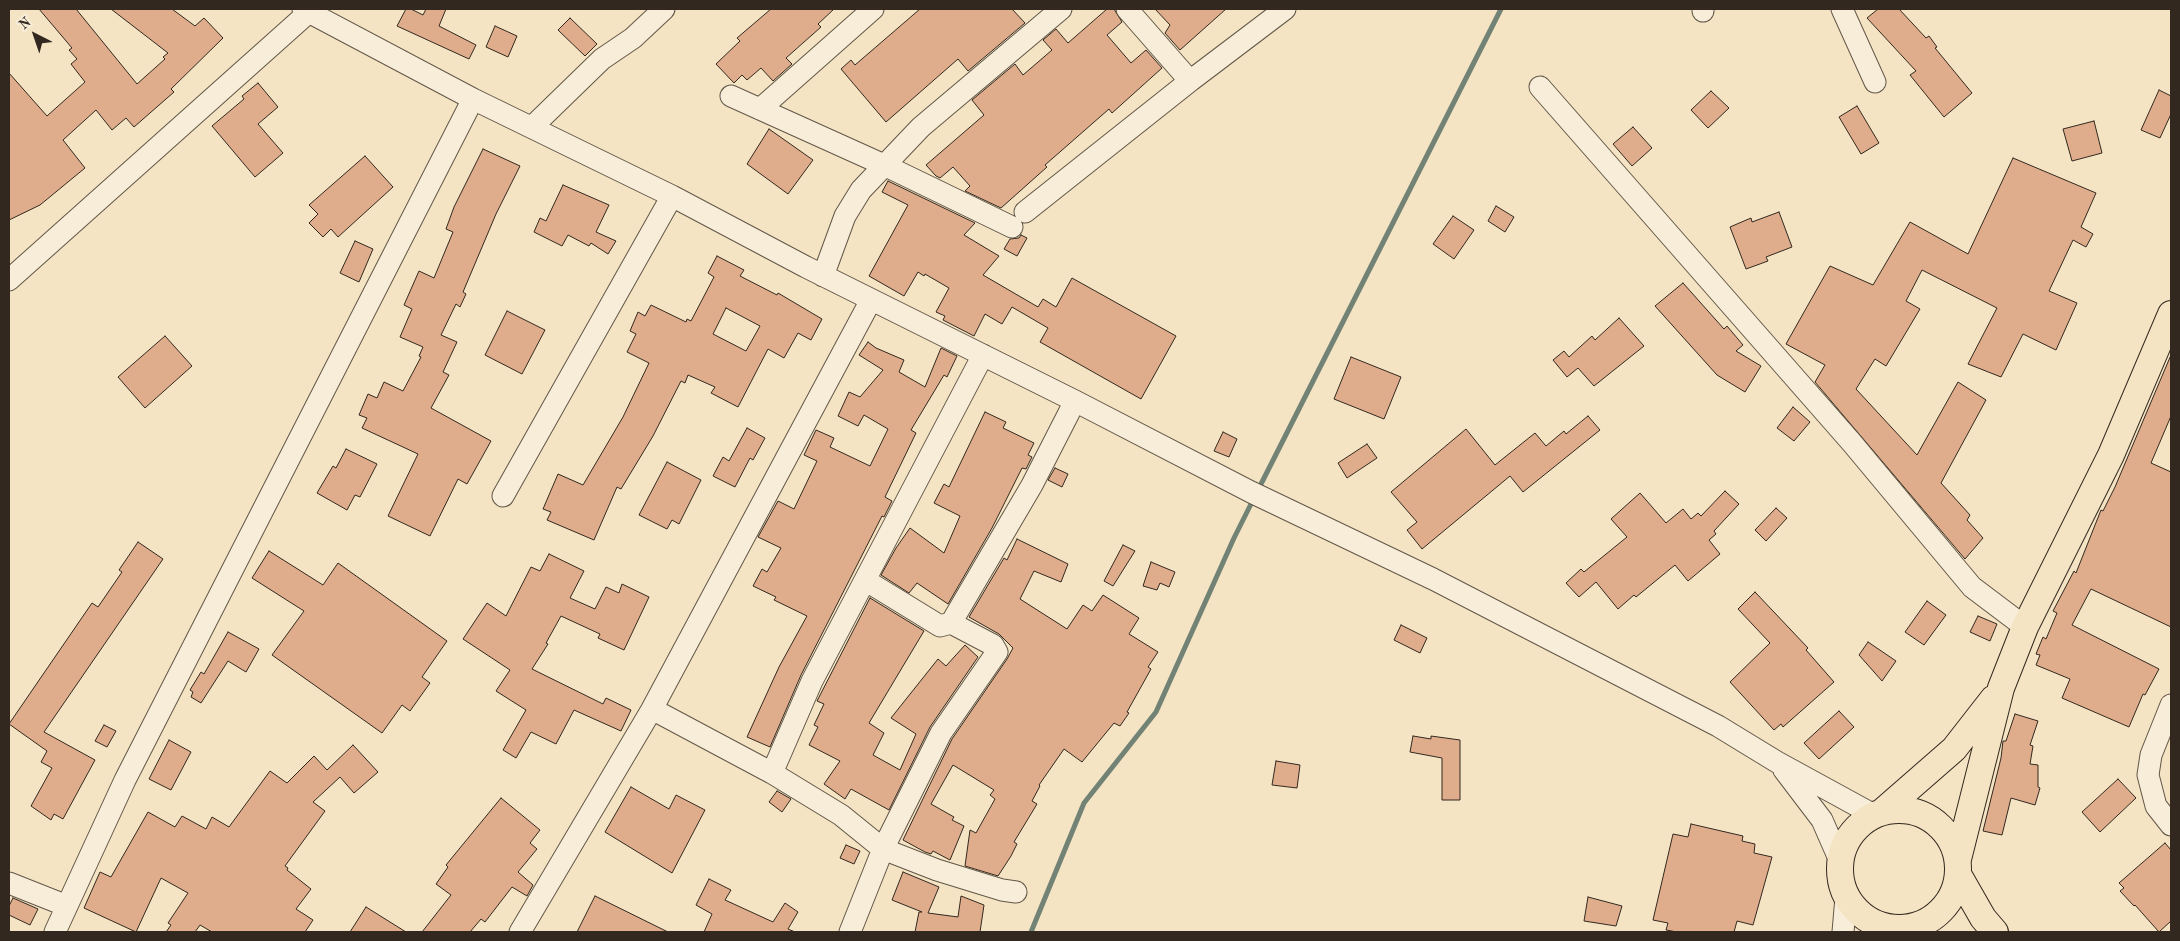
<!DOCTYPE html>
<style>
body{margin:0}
#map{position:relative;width:2180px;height:941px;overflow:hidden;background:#f4e4c3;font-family:"Old Standard TT",serif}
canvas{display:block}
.frame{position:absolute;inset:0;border:10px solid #32281f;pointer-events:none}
.north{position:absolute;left:10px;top:10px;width:50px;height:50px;-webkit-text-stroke:4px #f8edd8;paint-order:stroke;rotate:319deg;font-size:14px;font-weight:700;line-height:20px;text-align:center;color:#32281f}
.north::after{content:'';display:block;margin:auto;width:18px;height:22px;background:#32281f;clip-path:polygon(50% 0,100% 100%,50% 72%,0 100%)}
</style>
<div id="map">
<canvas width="2180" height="941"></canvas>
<div class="frame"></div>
<div class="north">N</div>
</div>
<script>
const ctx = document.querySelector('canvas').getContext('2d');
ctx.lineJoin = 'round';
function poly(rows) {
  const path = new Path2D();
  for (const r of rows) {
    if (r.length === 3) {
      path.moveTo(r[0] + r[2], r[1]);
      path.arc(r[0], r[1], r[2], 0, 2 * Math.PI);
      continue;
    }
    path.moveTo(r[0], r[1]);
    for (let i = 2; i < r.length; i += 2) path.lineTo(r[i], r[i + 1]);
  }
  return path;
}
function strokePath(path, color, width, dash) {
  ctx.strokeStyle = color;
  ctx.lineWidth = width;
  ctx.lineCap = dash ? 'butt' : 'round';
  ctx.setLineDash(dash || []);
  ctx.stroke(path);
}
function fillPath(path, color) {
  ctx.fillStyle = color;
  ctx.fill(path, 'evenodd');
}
strokePath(poly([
 [1258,490,1501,9],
 [1031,932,1084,803,1156,712,1234,538,1254,498]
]), '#728376', 5);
const building = poly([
 [39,9,76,9,137,84,165,59,163,57,168,53,111,9,172,9,195,26,204,18,223,38,171,89,174,92,134,127,126,118,112,130,96,110,63,140,85,168,40,205,9,220,9,73,47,116,85,82,71,64,77,59,69,50,72,48,39,9],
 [406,9,411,9,423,15,426,9,446,9,439,26,476,45,469,59,397,26,406,9],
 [771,9,834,9,818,24,821,27,786,58,792,64,773,81,761,68,747,80,742,75,734,83,716,64,740,41,737,38,771,9],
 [920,9,1012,9,1025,23,968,71,958,59,886,122,841,69,851,60,855,65,920,9],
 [1107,9,1114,9,1122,22,1107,35,1131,63,1146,50,1162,68,1112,113,1109,109,1045,165,1047,167,1001,208,965,191,970,186,953,167,940,178,936,176,926,165,984,115,972,100,1015,64,1023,75,1052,50,1043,40,1056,29,1068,43,1107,9],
 [1155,9,1226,9,1180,50,1165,33,1170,25,1155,9],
 [1878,9,1899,9,1926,38,1929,36,1937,47,1935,48,1972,93,1944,117,1910,75,1916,71,1867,18,1878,9],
 [570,18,597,44,585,56,558,30,570,18],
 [495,26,517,36,508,57,486,47,495,26],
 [258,83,278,107,258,124,283,153,255,177,212,126,244,99,242,96,258,83],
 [2159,90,2171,96,2171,114,2160,138,2141,130,2159,90],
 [1711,91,1729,108,1708,128,1691,110,1711,91],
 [1857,106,1879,143,1861,154,1839,117,1857,106],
 [2094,121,2102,153,2072,161,2063,129,2094,121],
 [1633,127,1652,148,1632,166,1613,144,1633,127],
 [769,129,813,160,788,194,747,164,769,129],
 [483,149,520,166,496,214,463,292,466,294,460,307,456,304,441,335,457,342,443,372,449,375,431,408,491,441,467,484,458,479,430,536,388,516,418,454,362,428,367,418,359,415,368,394,377,398,384,382,403,391,421,357,419,356,423,347,400,337,412,309,404,305,419,271,434,278,453,232,446,229,454,207,483,149],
 [365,156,393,187,338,237,331,229,323,237,309,223,318,214,309,205,365,156],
 [2013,158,2096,193,2081,227,2093,234,2086,247,2073,240,2049,291,2077,303,2056,350,2023,334,2001,377,1968,364,1997,308,1922,270,1906,301,1920,309,1886,366,1875,359,1856,389,1917,455,1958,382,1986,400,1941,483,1970,515,1967,520,1983,538,1965,559,1815,382,1825,365,1786,344,1830,266,1873,285,1910,222,1968,254,2013,158],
 [888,181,975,223,964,235,999,256,983,275,1038,307,1043,299,1056,307,1072,278,1176,336,1141,399,1040,342,1048,328,1012,307,1002,324,985,314,974,336,943,320,945,316,936,312,949,288,925,274,924,276,918,272,904,296,869,276,908,205,882,192,888,181],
 [563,185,609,205,596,232,616,241,608,254,591,243,589,246,568,235,562,246,534,232,540,218,546,221,563,185],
 [1496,206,1514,217,1505,232,1488,221,1496,206],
 [1779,212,1792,247,1766,257,1768,261,1746,269,1730,227,1751,218,1752,222,1779,212],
 [1453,216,1474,230,1454,259,1433,244,1453,216],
 [1021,235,1027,238,1017,256,1004,249,1010,239,1019,238,1021,235],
 [355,241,373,249,359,282,340,273,355,241],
 [717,256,744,270,740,276,777,295,778,293,822,319,811,340,798,333,784,358,768,349,738,407,711,393,715,387,688,375,685,383,681,381,653,436,621,489,617,487,594,540,547,520,551,512,543,509,558,474,583,485,623,417,649,363,627,352,636,334,630,331,638,312,645,316,651,305,686,322,687,319,691,321,714,277,708,273,717,256],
 [726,308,760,326,746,351,713,334,726,308],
 [1683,283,1724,329,1727,326,1743,345,1736,351,1761,366,1745,392,1717,375,1655,306,1683,283],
 [507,311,545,330,522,374,485,355,507,311],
 [1619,318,1644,346,1594,386,1578,368,1567,377,1553,360,1564,351,1569,357,1592,336,1595,340,1619,318],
 [165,336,192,366,145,408,118,377,165,336],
 [868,342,876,348,904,360,899,372,925,387,941,348,957,356,947,377,944,375,911,430,916,433,885,497,892,501,884,517,882,516,801,675,770,747,747,737,779,667,807,616,774,600,776,597,753,586,762,569,767,572,781,548,758,537,778,501,794,509,817,461,804,455,816,430,834,438,830,447,870,466,888,429,864,415,858,426,838,416,849,392,860,397,883,370,859,355,868,342],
 [2171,355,2171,416,2151,463,2171,472,2171,627,2091,589,2072,625,2159,669,2145,695,2143,694,2129,727,2062,698,2070,679,2036,665,2040,655,2036,654,2043,637,2046,639,2057,613,2053,611,2074,571,2076,573,2101,510,2103,511,2115,487,2171,355],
 [1351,357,1401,377,1384,419,1334,399,1351,357],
 [1793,407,1810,422,1794,441,1777,428,1793,407],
 [985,412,1006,422,1003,428,1034,443,1028,455,1032,457,1026,469,1022,468,992,528,948,604,917,583,909,593,881,575,896,548,910,528,944,553,960,516,934,503,944,484,949,487,985,412],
 [1588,416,1600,430,1523,492,1510,476,1422,549,1407,530,1417,522,1391,492,1466,429,1495,465,1535,433,1546,446,1564,431,1566,434,1588,416],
 [747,428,765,438,753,460,750,458,735,487,713,476,723,457,729,461,747,428],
 [1223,432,1237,439,1229,457,1214,451,1223,432],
 [1367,444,1377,458,1347,478,1338,463,1367,444],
 [346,449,377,464,360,497,355,495,347,510,317,493,333,466,336,468,346,449],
 [667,462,701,480,679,524,672,520,667,529,639,515,667,462],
 [1055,468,1068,474,1062,487,1048,480,1055,468],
 [1725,491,1739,504,1714,531,1716,534,1709,540,1720,554,1688,581,1675,565,1636,597,1634,595,1618,609,1596,582,1579,597,1566,583,1581,569,1584,572,1627,537,1611,519,1640,493,1666,523,1683,509,1691,519,1698,513,1701,516,1725,491],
 [1776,508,1787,518,1766,541,1755,530,1776,508],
 [1017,539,1068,564,1061,582,1034,571,1020,599,1067,629,1083,605,1092,611,1103,595,1139,618,1129,634,1158,652,1148,667,1151,669,1127,712,1129,713,1120,726,1114,723,1082,762,1064,749,1039,785,1040,786,1032,801,1037,804,1014,842,1017,844,1011,856,998,876,965,866,970,830,976,833,995,799,990,795,994,790,953,765,931,804,954,817,952,820,964,826,950,860,933,851,931,854,925,852,903,840,952,739,1007,659,1013,648,999,634,969,617,1004,558,1007,560,1017,539],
 [138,542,163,559,44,732,95,760,63,819,54,814,51,820,31,806,52,768,41,762,47,751,9,724,92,603,98,607,122,572,119,570,138,542],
 [1123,545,1135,551,1113,586,1104,581,1123,545],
 [269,551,323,585,338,563,447,641,422,677,430,683,410,711,402,705,382,733,272,655,304,611,252,578,269,551],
 [549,554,584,571,570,598,595,609,606,587,619,593,622,584,649,597,624,650,598,638,600,634,561,616,546,643,548,644,532,669,603,704,606,698,631,710,621,731,574,710,556,744,531,732,516,758,503,750,526,710,496,691,510,670,463,639,487,603,506,616,531,567,540,571,549,554],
 [1151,562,1175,572,1169,587,1160,583,1157,590,1143,586,1151,562],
 [1755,592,1808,648,1806,650,1834,682,1783,727,1781,724,1774,730,1730,682,1770,643,1738,609,1755,592],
 [870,598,924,631,869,723,884,733,873,755,900,770,916,734,891,718,938,659,946,666,965,645,978,657,930,727,889,810,851,789,845,799,824,784,840,761,809,745,818,727,814,725,824,704,817,701,870,598],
 [1927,601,1946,615,1924,645,1905,632,1927,601],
 [1978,616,1997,624,1990,641,1970,632,1978,616],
 [1401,625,1427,638,1420,653,1394,640,1401,625],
 [228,632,259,649,246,672,228,661,201,703,191,697,193,692,190,690,201,672,204,674,228,632],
 [1868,642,1896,661,1882,681,1859,655,1868,642],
 [1839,711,1854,727,1819,759,1804,743,1839,711],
 [2015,714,2038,721,2030,745,2033,746,2030,764,2038,765,2038,787,2040,788,2035,805,2011,798,2002,835,1983,831,2001,758,2003,741,2006,741,2015,714],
 [104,725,116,731,107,747,95,741,104,725],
 [1413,736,1431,739,1431,736,1460,740,1460,800,1442,800,1442,758,1410,752,1413,736],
 [169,740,191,752,171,790,149,779,169,740],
 [353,745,378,772,354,793,340,777,313,802,325,811,285,866,288,868,287,870,311,889,296,909,313,920,305,932,212,932,200,925,195,932,166,932,171,925,168,923,188,893,161,878,136,932,84,908,100,872,111,877,148,812,175,827,182,816,206,829,212,817,229,827,270,771,287,783,314,756,327,770,353,745],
 [1276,761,1300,765,1297,788,1272,785,1276,761],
 [2118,779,2136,798,2100,832,2082,812,2118,779],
 [631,787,669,809,676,795,705,810,672,873,605,832,631,787],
 [777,791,791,799,782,812,769,802,777,791],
 [501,798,540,830,530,843,537,849,518,872,533,885,527,896,512,887,485,922,481,919,470,932,422,932,451,895,436,884,448,867,446,865,501,798],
 [1691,824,1743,836,1742,841,1755,844,1754,853,1772,857,1753,925,1737,921,1734,932,1677,932,1666,930,1668,923,1653,920,1673,834,1688,837,1691,824],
 [2165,843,2171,850,2171,921,2159,932,2135,905,2134,906,2120,891,2124,888,2119,883,2165,843],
 [846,845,860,851,854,864,840,858,846,845],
 [903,872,939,887,928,913,958,917,961,896,984,905,980,932,915,932,919,912,922,912,892,900,903,872],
 [709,879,731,890,725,900,773,922,785,903,798,912,788,929,795,932,704,932,712,914,696,905,709,879],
 [595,896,668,932,577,932,595,896],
 [1588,897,1622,906,1616,926,1584,921,1588,897],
 [13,898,38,909,30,925,9,915,9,906,13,898],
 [366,907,406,932,350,932,366,907]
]);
fillPath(building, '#dfad8c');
strokePath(building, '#32281f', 1);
const minor = poly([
 [303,9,473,99,672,196,806,267,1075,401,1251,492,1433,579,1718,726,1777,762,1874,815],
 [1127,9,1190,81],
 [1842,9,1875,82],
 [1703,11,1703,9],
 [1540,87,1852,443,1972,587,2025,627],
 [731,96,884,165,1012,227],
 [760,109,873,9],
 [532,127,602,59,633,38,664,9],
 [1025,212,1190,81,1285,9],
 [823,276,845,216,861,190,921,127,1061,9],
 [9,280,309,12],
 [503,496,672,196],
 [865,580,940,626,951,623,1032,485,1075,401],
 [951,623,993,645,997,652,941,733,883,849,937,870,1002,890,1016,892],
 [2171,705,2151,755,2148,775,2156,806,2171,825],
 [652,709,772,773,841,815,883,849,850,932],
 [1784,770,1822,820,1840,861],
 [772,773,812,681,983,355],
 [9,883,67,906],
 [55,932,125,780,473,99],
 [520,932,652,709,871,300],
 [1843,932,1846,897],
 [1903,932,1908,929]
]);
const major = poly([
 [1899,869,59],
 [1883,811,1954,749,1993,699],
 [1958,859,2001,688,2025,627,2111,455,2171,314],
 [1959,876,1983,918,1995,932]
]);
strokePath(minor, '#625748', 23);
strokePath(major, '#32281f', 28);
strokePath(minor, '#f8edd8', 21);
strokePath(major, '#f4e4c3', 26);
</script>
